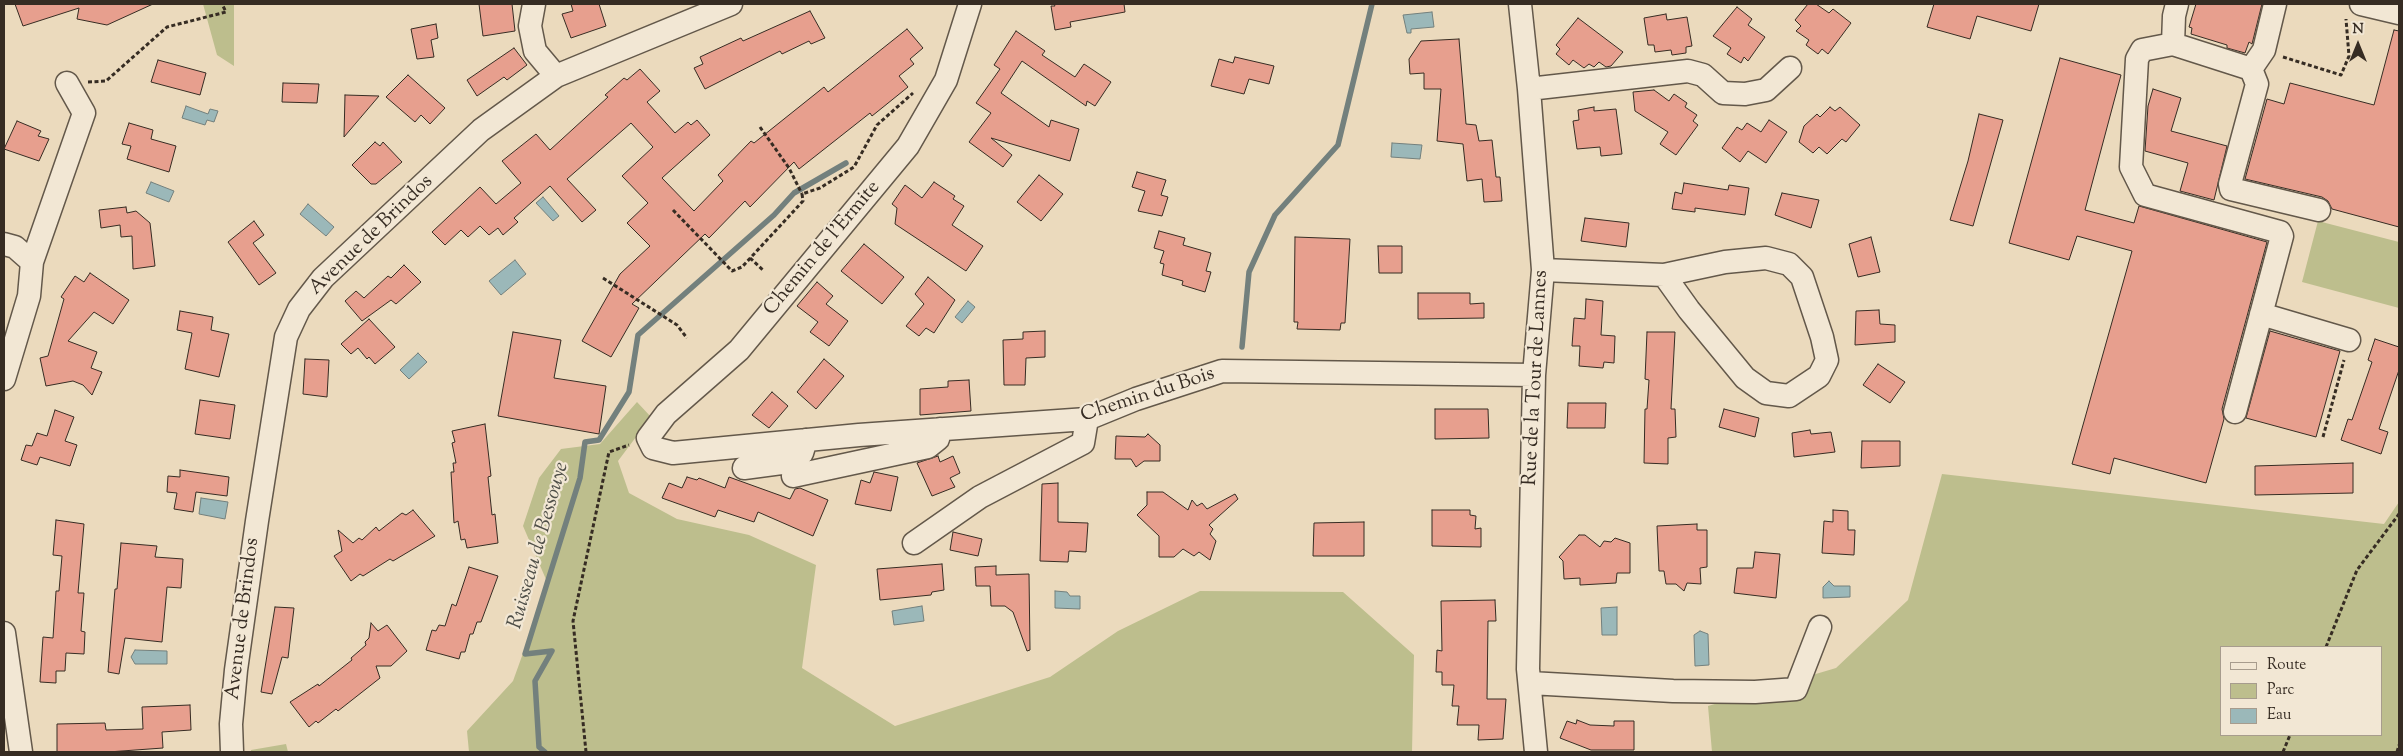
<!DOCTYPE html>
<style>
body{margin:0}
#map{position:relative;width:2403px;height:756px;overflow:hidden;background:#ebdabd;font-family:"Sorts Mill Goudy",serif}
canvas{display:block}
.frame{position:absolute;inset:0;border:5px solid #362c23;pointer-events:none}
.legend{position:absolute;left:2220px;top:646px;width:162px;height:90px;box-sizing:border-box;background:#f2e7d4;border:1px solid #a79c8d;margin:0;padding:6px 9px;list-style:none;font-size:15px;color:#362c23}
.legend li{display:flex;align-items:center;gap:10px;height:25px}
.legend b{width:25px;border:1px solid #a79c8d}
.north{position:absolute;left:2333px;top:20px;width:50px;height:50px;-webkit-text-stroke:4px #f2e7d4;paint-order:stroke;rotate:0deg;font-size:14px;font-weight:700;line-height:20px;text-align:center;color:#362c23}
.north::after{content:'';display:block;margin:auto;width:18px;height:22px;background:#362c23;clip-path:polygon(50% 0,100% 100%,50% 72%,0 100%)}
</style>
<div id="map">
<canvas width="2403" height="756"></canvas>
<div class="frame"></div>
<ul class="legend">
<li><b style="height:6px;background:#f2e7d4"></b>Route</li>
<li><b style="height:14px;background:#bdbe8d"></b>Parc</li>
<li><b style="height:14px;background:#9bb8b9"></b>Eau</li>
</ul>
<div class="north">N</div>
</div>
<script>
const ctx = document.querySelector('canvas').getContext('2d');
ctx.lineJoin = 'round';
function fillPath(path, color) {
  ctx.fillStyle = color;
  ctx.fill(path, 'evenodd');
}
function poly(rows) {
  const path = new Path2D();
  for (const r of rows) {
    path.moveTo(r[0], r[1]);
    for (let i = 2; i < r.length; i += 2) path.lineTo(r[i], r[i + 1]);
  }
  return path;
}
function strokePath(path, color, width, dash) {
  ctx.strokeStyle = color;
  ctx.lineWidth = width;
  ctx.lineCap = dash ? 'butt' : 'round';
  ctx.setLineDash(dash || []);
  ctx.stroke(path);
}
function write(font, color, halo, rows, align = 'center') {
  ctx.font = font + ' "Sorts Mill Goudy",serif';
  ctx.lineWidth = 4.5;
  ctx.setLineDash([]);
  ctx.textBaseline = 'middle';
  ctx.strokeStyle = halo;
  ctx.fillStyle = color;
  for (const [text, x, y, turn = 0] of rows) {
    ctx.save();
    ctx.translate(x, y);
    ctx.rotate((+turn || 0) * Math.PI / 180);
    ctx.textAlign = isNaN(turn) ? turn : align;
    if (halo) ctx.strokeText(text, 0, 0);
    ctx.fillText(text, 0, 0);
    ctx.restore();
  }
}
fillPath(poly([
 [203,4,234,4,234,66,217,55],
 [2318,221,2399,242,2399,308,2302,282],
 [637,402,651,417,618,461,629,493,677,519,749,535,816,565,802,668,895,726,1050,677,1118,631,1200,591,1343,592,1414,655,1412,752,469,752,467,731,513,681,548,584,523,526,539,478,561,449,600,444],
 [1942,474,2384,524,2399,502,2399,752,1712,752,1708,706,1836,668,1908,600],
 [2222,647,2382,647,2382,735,2222,735],
 [286,744,288,752,251,752,251,750]
]), '#bdbe8d');
const water = poly([
 [1432,12,1434,27,1411,29,1411,33,1407,33,1403,15,1432,12],
 [186,106,208,114,210,109,218,111,214,122,207,120,205,125,182,118,186,106],
 [1392,143,1422,145,1420,159,1391,157,1392,143],
 [151,182,174,191,169,202,146,193,151,182],
 [543,197,559,216,553,221,536,203,543,197],
 [308,204,334,227,326,236,300,214,308,204],
 [515,260,526,274,501,295,489,281,515,260],
 [968,301,975,307,962,323,955,317,968,301],
 [418,353,427,362,409,379,400,370,418,353],
 [201,498,228,502,225,519,199,514,201,498],
 [1829,581,1834,586,1850,586,1850,597,1823,598,1823,587,1829,581],
 [1055,591,1067,592,1070,596,1080,596,1080,609,1055,608,1055,591],
 [922,606,924,621,894,625,892,611,922,606],
 [1617,607,1617,635,1602,635,1601,608,1617,607],
 [1700,631,1708,634,1709,665,1695,666,1694,635,1700,631],
 [135,650,167,651,167,664,135,664,131,657,135,650]
]);
fillPath(water, '#9bb8b9');
strokePath(water, '#73807d', 1);
strokePath(poly([
 [1242,347,1249,272,1275,215,1338,145,1372,4],
 [545,752,539,747,535,681,552,651,525,654,580,478,585,442,599,440,629,392,638,335,774,215,794,193,846,163]
]), '#73807d', 5.5);
const building = poly([
 [15,4,153,4,107,25,77,19,79,8,23,26,15,4],
 [479,4,512,4,515,31,483,36,479,4],
 [571,4,599,4,606,26,571,38,562,14,573,11,571,4],
 [1054,4,1124,4,1125,12,1070,22,1071,27,1055,30,1051,6,1055,6,1054,4],
 [1808,4,1816,4,1829,13,1833,9,1851,23,1828,54,1822,49,1818,54,1806,45,1809,40,1796,31,1801,26,1795,20,1808,4],
 [1934,4,2039,4,2031,31,1977,16,1970,39,1927,27,1934,4],
 [2196,4,2262,4,2252,44,2249,42,2245,53,2227,48,2227,45,2191,34,2192,28,2189,27,2196,4],
 [1737,7,1752,19,1748,25,1765,37,1748,61,1744,57,1741,63,1727,54,1731,48,1713,36,1737,7],
 [810,11,825,38,811,44,809,41,782,54,780,51,705,89,694,68,703,64,700,57,741,38,743,41,810,11],
 [1666,14,1667,20,1687,17,1692,46,1686,47,1686,53,1672,55,1671,50,1655,52,1654,45,1648,45,1644,18,1666,14],
 [1578,18,1623,52,1611,66,1606,67,1599,62,1594,67,1589,64,1584,68,1573,60,1569,65,1556,54,1560,49,1556,45,1578,18],
 [436,24,438,38,431,40,434,57,417,59,411,29,436,24],
 [907,29,923,48,910,59,914,64,899,76,908,87,872,116,870,113,799,169,794,162,750,207,745,201,709,238,705,234,632,304,639,308,611,357,582,341,620,274,650,246,627,223,648,203,622,176,653,147,631,123,567,179,596,210,582,222,550,186,514,218,518,222,503,235,498,228,489,235,480,226,468,237,461,230,445,245,432,232,480,187,496,204,521,183,502,161,536,134,550,150,608,97,605,95,624,78,627,80,640,69,660,91,647,102,675,133,688,122,691,125,697,120,710,135,662,178,694,211,723,181,718,175,751,141,754,143,824,87,828,92,907,29],
 [2394,30,2399,31,2399,227,2332,209,2328,201,2322,197,2245,179,2267,99,2284,104,2290,83,2374,105,2394,30],
 [1016,31,1045,51,1042,55,1075,77,1084,64,1111,82,1095,106,1087,101,1086,106,1022,61,1001,93,1049,127,1051,120,1079,129,1070,161,991,138,1012,155,1003,167,969,142,991,113,976,103,1000,69,994,65,1016,31],
 [1459,39,1466,124,1476,125,1479,141,1492,140,1496,177,1500,177,1502,201,1484,202,1482,179,1467,181,1463,144,1437,141,1441,89,1424,89,1424,73,1410,74,1409,59,1421,41,1459,39],
 [514,48,527,65,507,80,504,77,477,96,467,80,514,48],
 [1235,57,1274,66,1269,84,1249,79,1244,94,1211,86,1219,59,1233,63,1235,57],
 [2060,58,2121,75,2085,210,2134,223,2139,206,2267,242,2222,409,2224,419,2206,483,2114,458,2110,474,2072,464,2132,251,2077,236,2069,260,2009,243,2060,58],
 [158,60,206,73,200,95,151,82,158,60],
 [408,75,445,108,430,124,421,115,415,122,386,97,408,75],
 [283,83,319,84,317,103,282,102,283,83],
 [2153,89,2181,98,2171,131,2227,146,2214,200,2180,191,2188,163,2145,151,2148,106,2153,89],
 [1654,90,1669,101,1674,94,1687,103,1685,107,1697,115,1693,121,1698,125,1676,155,1660,144,1668,132,1635,111,1633,92,1654,90],
 [345,95,379,96,344,137,345,95],
 [1594,107,1594,111,1616,109,1622,154,1601,156,1600,147,1577,149,1573,121,1579,120,1578,110,1594,107],
 [1830,107,1835,111,1840,107,1860,125,1846,142,1842,139,1827,154,1819,147,1813,153,1799,142,1804,126,1817,114,1820,117,1830,107],
 [1979,114,2003,120,1973,226,1950,220,1968,161,1979,114],
 [1769,120,1787,132,1766,163,1748,151,1740,162,1722,148,1737,127,1742,130,1747,123,1761,132,1769,120],
 [17,121,41,131,38,136,49,139,39,161,4,149,17,121],
 [129,123,153,130,151,139,176,146,169,172,127,159,131,146,122,144,129,123],
 [375,142,380,146,383,142,402,162,376,184,371,184,352,165,375,142],
 [1137,172,1166,180,1161,195,1168,197,1162,216,1138,211,1145,191,1132,187,1137,172],
 [1039,175,1063,194,1041,221,1017,202,1039,175],
 [934,182,955,196,953,199,964,206,952,225,983,246,966,271,895,224,897,208,892,204,905,185,922,198,934,182],
 [1684,183,1728,190,1729,185,1749,188,1745,215,1695,208,1695,212,1672,209,1675,192,1682,194,1684,183],
 [1782,193,1819,200,1811,228,1775,215,1782,193],
 [126,207,127,213,136,211,150,223,155,266,133,269,132,236,121,237,120,225,101,228,99,210,126,207],
 [1585,218,1629,223,1626,247,1581,241,1585,218],
 [254,221,264,235,253,243,276,273,259,285,228,242,254,221],
 [1159,231,1185,238,1183,245,1211,253,1206,271,1211,272,1205,292,1182,285,1183,281,1162,275,1164,264,1160,263,1164,251,1154,248,1159,231],
 [1295,237,1350,239,1345,323,1341,323,1340,330,1297,329,1298,322,1294,322,1295,237],
 [1871,237,1880,272,1858,277,1849,244,1871,237],
 [864,244,904,277,882,304,841,271,864,244],
 [1378,246,1402,246,1402,273,1379,273,1378,246],
 [404,265,421,282,396,304,391,300,362,321,345,301,356,291,364,298,388,276,391,278,404,265],
 [90,273,129,300,113,324,94,312,68,341,97,352,91,368,102,372,92,395,83,385,73,381,46,386,40,358,48,356,64,299,61,297,75,276,84,282,90,273],
 [928,277,955,300,934,333,926,328,919,336,906,326,924,304,915,294,928,277],
 [817,282,833,296,826,304,848,321,829,346,810,332,818,322,797,306,817,282],
 [1418,293,1470,293,1470,304,1484,303,1484,318,1418,319,1418,293],
 [1586,299,1603,301,1601,335,1615,336,1614,363,1604,362,1603,368,1579,366,1580,346,1572,346,1574,318,1585,319,1586,299],
 [1879,310,1880,324,1895,325,1895,342,1855,345,1856,311,1879,310],
 [180,311,213,317,211,330,229,334,219,377,185,369,192,333,177,330,180,311],
 [369,319,395,347,375,364,369,357,367,359,358,348,351,354,341,344,369,319],
 [1045,331,1045,357,1026,358,1025,385,1004,385,1003,340,1023,339,1023,332,1045,331],
 [2270,331,2340,351,2316,437,2246,418,2270,331],
 [513,332,561,340,554,378,606,386,599,434,498,416,513,332],
 [1647,332,1675,332,1671,409,1675,409,1676,437,1668,438,1668,464,1644,463,1645,409,1647,409,1649,380,1645,379,1647,332],
 [2375,339,2399,347,2399,370,2379,429,2388,432,2381,454,2341,440,2348,419,2352,420,2372,362,2368,360,2375,339],
 [305,359,329,360,327,397,303,394,305,359],
 [824,359,844,376,816,409,797,392,824,359],
 [1878,364,1905,382,1890,403,1863,385,1878,364],
 [969,380,971,411,920,415,920,389,948,387,948,381,969,380],
 [772,392,788,406,769,428,752,415,772,392],
 [200,400,235,405,230,439,195,434,200,400],
 [1568,403,1606,403,1605,428,1567,428,1568,403],
 [1435,409,1488,409,1489,438,1435,439,1435,409],
 [1724,409,1759,418,1755,437,1719,427,1724,409],
 [55,410,74,417,65,441,77,445,70,466,40,457,37,465,21,460,26,445,32,446,37,433,47,436,55,410],
 [485,424,491,476,488,477,492,515,495,514,498,543,467,548,465,539,461,540,458,521,454,523,451,472,454,472,453,463,456,463,452,443,455,442,452,431,485,424],
 [1810,430,1811,434,1831,432,1835,452,1794,457,1792,433,1810,430],
 [1148,434,1160,445,1160,461,1144,461,1136,467,1131,459,1115,459,1116,436,1145,437,1148,434],
 [1862,441,1900,441,1900,466,1861,468,1862,441],
 [938,456,940,462,953,456,960,473,950,478,955,487,932,496,917,463,938,456],
 [2353,463,2353,493,2255,495,2255,466,2353,463],
 [180,470,229,477,227,496,196,492,193,512,174,509,177,493,167,492,168,476,180,477,180,470],
 [874,472,898,477,891,511,855,504,861,480,870,483,874,472],
 [687,477,697,480,699,478,725,488,729,477,790,499,795,489,800,488,828,500,813,536,758,512,754,522,718,510,715,517,662,498,669,483,682,488,687,477],
 [1058,483,1058,522,1088,523,1086,552,1069,551,1068,562,1040,561,1042,484,1058,483],
 [1147,492,1163,492,1188,510,1192,500,1197,506,1202,503,1207,509,1235,494,1238,499,1209,525,1213,529,1210,534,1216,541,1210,560,1199,552,1194,556,1183,549,1174,557,1159,557,1159,536,1137,515,1147,505,1147,492],
 [413,510,435,536,393,561,390,559,363,576,360,574,351,581,334,556,342,551,338,530,353,543,359,538,362,540,376,527,379,531,402,513,406,515,413,510],
 [1432,510,1470,510,1470,515,1476,516,1475,529,1481,528,1481,547,1432,546,1432,510],
 [1833,510,1848,511,1848,530,1855,530,1854,555,1822,553,1824,521,1833,522,1833,510],
 [56,520,84,524,78,593,84,593,81,631,85,632,84,654,66,653,65,671,56,671,56,683,40,682,43,637,53,638,56,591,59,591,62,556,53,555,56,520],
 [1364,522,1364,556,1313,556,1314,523,1364,522],
 [1697,524,1697,530,1707,530,1707,567,1700,568,1701,584,1687,583,1684,591,1676,584,1666,584,1664,571,1659,571,1657,526,1697,524],
 [953,532,982,539,978,556,950,550,953,532],
 [1579,535,1585,535,1600,547,1604,541,1611,542,1615,538,1630,543,1630,573,1617,573,1616,583,1580,585,1580,578,1564,579,1563,561,1559,557,1579,535],
 [121,543,157,546,155,557,183,559,181,588,167,587,162,642,125,638,119,674,108,672,115,589,117,589,121,543],
 [1755,552,1780,554,1776,598,1734,593,1737,568,1753,568,1755,552],
 [942,564,944,590,932,592,931,595,880,600,877,569,942,564],
 [996,566,996,575,1029,574,1030,650,1027,651,1013,612,1005,606,991,606,990,586,976,586,975,567,996,566],
 [469,567,498,576,481,622,477,622,473,634,470,634,465,652,461,652,459,659,426,650,432,630,436,631,439,625,445,626,452,604,456,606,469,567],
 [1495,600,1496,621,1488,621,1487,699,1506,699,1503,739,1478,740,1479,725,1457,725,1459,706,1452,706,1454,685,1442,685,1442,672,1436,672,1437,650,1442,651,1441,601,1495,600],
 [275,607,294,608,288,658,282,657,272,694,261,692,275,607],
 [371,623,378,631,387,625,407,651,391,666,376,666,380,678,338,711,336,709,318,723,316,721,309,727,290,702,318,684,319,686,352,660,351,658,366,645,365,642,369,638,371,623],
 [190,705,191,730,162,732,163,748,108,752,57,752,57,724,105,723,106,730,143,729,142,707,190,705],
 [1577,720,1590,725,1614,726,1614,721,1634,721,1634,750,1591,750,1560,738,1567,721,1576,724,1577,720]
]);
fillPath(building, '#e79f8e');
strokePath(building, '#362c23', 1);
const minor = poly([
 [534,4,530,26,535,51,556,76],
 [970,4,946,80,908,146,739,350,666,414,648,438,653,448,673,453,859,435,1087,419,1136,399,1222,371,1534,375],
 [1520,4,1529,89,1543,270,1534,375,1528,669,1536,752],
 [2177,4,2174,16,2173,44,2251,69,2264,50,2275,4],
 [2361,4,2399,13],
 [2173,44,2142,50,2137,59,2131,167,2145,195,2280,232,2282,236,2235,412],
 [2251,69,2257,84,2230,184,2231,189,2319,210],
 [1529,89,1688,71,1703,75,1723,93,1745,94,1766,90,1790,68],
 [4,244,15,247,32,262,29,296,4,379],
 [32,262,84,113,67,83],
 [1543,270,1664,275,1725,262,1766,258,1789,264,1802,277,1822,337,1827,360,1819,376,1789,396,1766,393,1745,378,1689,310,1664,275],
 [2261,314,2349,340],
 [744,468,789,462,802,453,806,440],
 [793,476,928,447,938,439,940,429],
 [914,543,980,497,1083,443,1087,419],
 [4,633,21,752],
 [1530,683,1673,691,1755,692,1796,689,1820,627],
 [232,752,231,724,236,670,257,521,286,337,299,309,323,278,481,130,556,76,731,4]
]);
strokePath(minor, '#63584a', 25);
strokePath(poly([
 [2283,57,2341,75,2349,56,2346,19],
 [88,82,106,81,167,27,226,12,222,4],
 [760,127,789,168,802,194],
 [673,210,732,271,742,267,803,201,802,194,820,188,854,167,877,125,913,93],
 [750,258,763,270],
 [603,278,677,325,687,338],
 [2323,437,2344,360],
 [2326,647,2357,570,2399,514],
 [586,752,573,621,609,452,629,445],
 [2283,752,2290,735],
 [2397,752,2399,745]
]), '#362c23', 3, [4, 2.5]);
strokePath(minor, '#f2e7d4', 22);
write('20px', '#362c23', '#f2e7d4', [
 ["Avenue de Brindos",372,236,-44],
 ["Chemin de l'Ermite",823,249,-50],
 ["Rue de la Tour de Lannes",1537,378,-87],
 ["Chemin du Bois",1148,396,-18],
 ["Avenue de Brindos",244,619,-83]
]);
write('italic 21px', '#4f4f48', '#f2e7d4', [
 ["Ruisseau de Bessouye",540,546,-74]
]);
</script>
